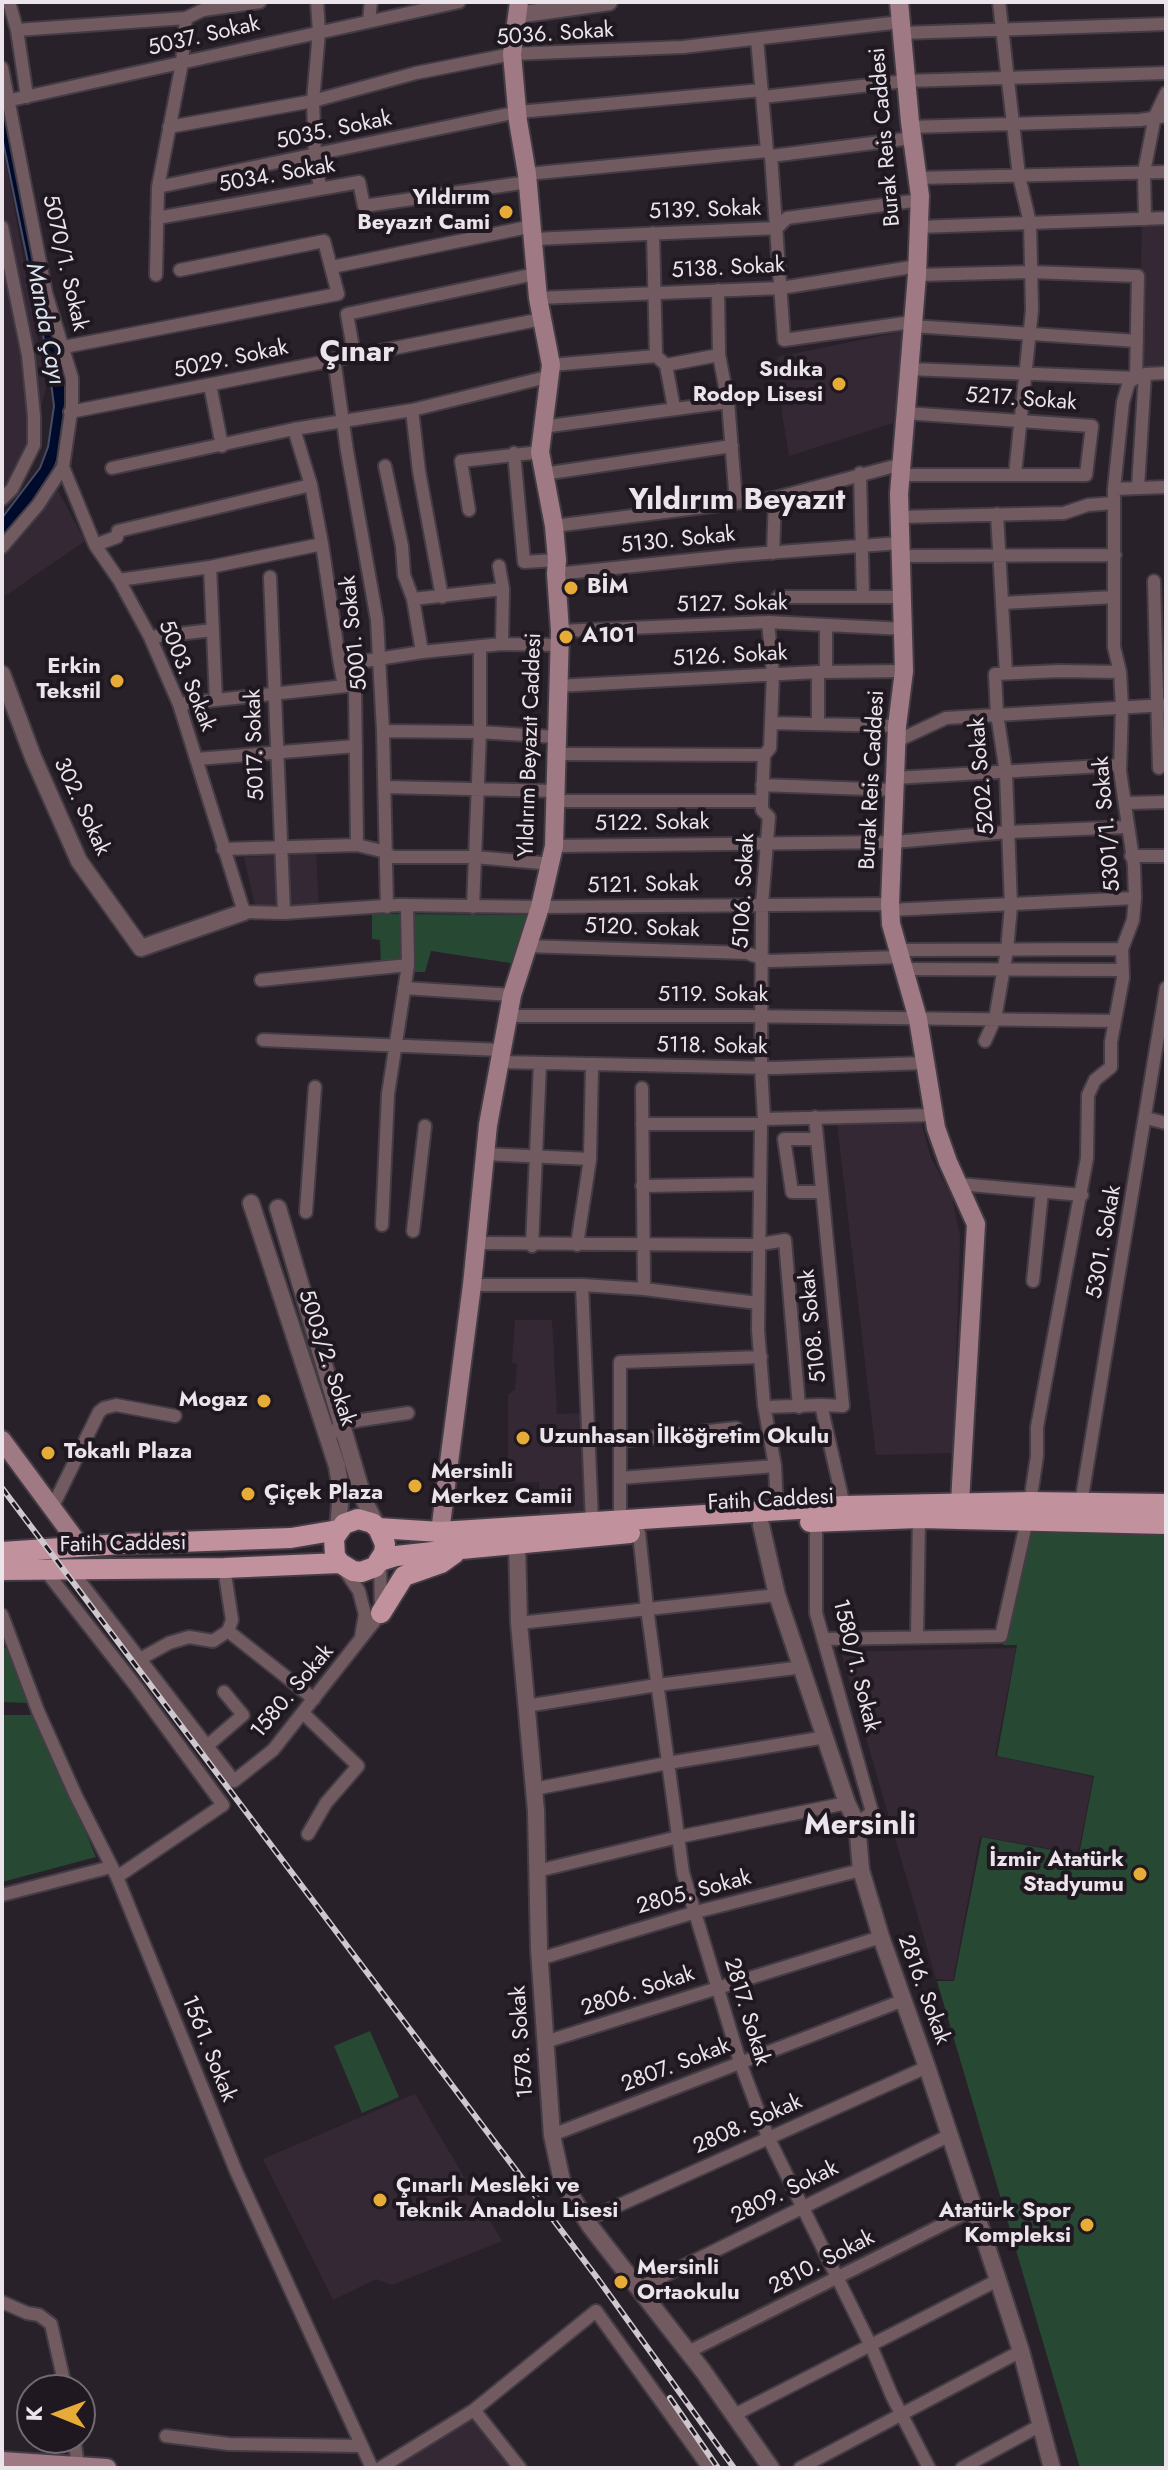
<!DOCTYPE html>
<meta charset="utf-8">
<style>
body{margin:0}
#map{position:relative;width:1168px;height:2470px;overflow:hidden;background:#292129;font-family:Jost,sans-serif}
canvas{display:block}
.frame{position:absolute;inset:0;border:4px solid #ebe5eb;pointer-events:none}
.north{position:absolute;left:16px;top:2374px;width:80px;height:80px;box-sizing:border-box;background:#201820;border:2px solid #716a71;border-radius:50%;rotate:271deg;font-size:22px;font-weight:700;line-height:32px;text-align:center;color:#ebe5eb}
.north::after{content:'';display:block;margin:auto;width:28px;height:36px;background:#e7ac37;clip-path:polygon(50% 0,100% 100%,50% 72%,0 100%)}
</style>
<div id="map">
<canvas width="1168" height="2470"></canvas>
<div class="frame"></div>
<div class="north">K</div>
</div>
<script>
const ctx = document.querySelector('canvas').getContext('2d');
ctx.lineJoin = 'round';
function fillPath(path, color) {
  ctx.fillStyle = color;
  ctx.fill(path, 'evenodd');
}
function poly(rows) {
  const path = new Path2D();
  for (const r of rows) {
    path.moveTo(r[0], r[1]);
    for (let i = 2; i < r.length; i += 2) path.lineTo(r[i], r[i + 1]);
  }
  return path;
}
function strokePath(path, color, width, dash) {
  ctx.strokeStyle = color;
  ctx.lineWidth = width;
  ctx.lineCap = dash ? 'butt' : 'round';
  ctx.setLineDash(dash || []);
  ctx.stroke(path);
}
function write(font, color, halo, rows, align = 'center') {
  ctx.font = font + ' Jost,sans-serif';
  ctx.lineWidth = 8;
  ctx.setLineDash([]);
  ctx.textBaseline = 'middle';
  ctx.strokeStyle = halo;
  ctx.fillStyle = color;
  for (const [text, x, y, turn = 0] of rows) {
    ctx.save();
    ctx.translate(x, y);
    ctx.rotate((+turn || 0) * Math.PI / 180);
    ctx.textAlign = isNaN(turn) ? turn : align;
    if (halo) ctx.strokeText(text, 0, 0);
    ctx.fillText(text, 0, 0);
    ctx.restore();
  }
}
fillPath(poly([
 [2,140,46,387,26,469,2,496],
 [1166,217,1166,365,1139,367,1142,218],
 [905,331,893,423,789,456,782,412,777,357],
 [56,487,85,541,2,598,2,551],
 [316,854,319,910,256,910,244,857],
 [920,1119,931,1158,952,1197,960,1236,953,1453,876,1455,837,1123],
 [515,1320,552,1320,557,1414,586,1413,589,1518,540,1521,539,1482,508,1483,508,1394,515,1390,517,1364,512,1363],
 [1016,1648,995,1756,1093,1777,1078,1854,980,1836,953,1980,936,1979,841,1652],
 [415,2094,502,2241,392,2285,376,2279,333,2300,263,2159],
 [474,2416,511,2468,389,2468]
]), '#352835');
fillPath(poly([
 [372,914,532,915,517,964,431,951,425,972,411,972,381,964,380,940,372,939],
 [1029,1531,1166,1534,1166,2468,1080,2468,937,1981,954,1981,982,1837,1079,1855,1094,1776,997,1756,1017,1645,1003,1645],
 [2,1646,8,1650,30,1703,2,1702],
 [2,1715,36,1715,96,1857,2,1882],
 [370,2031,399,2097,362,2113,334,2046]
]), '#274933');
const water = poly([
 [2,73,69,399,63,445,48,484,2,541,2,518,40,468,48,447,54,406,48,359,2,137,2,73]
]);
fillPath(water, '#000b2b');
strokePath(water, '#464c65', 2);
const minor = poly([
 [9,2,17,30],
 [317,2,319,32,313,101,315,156,320,188],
 [999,2,1019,176,1030,223,1032,310,1015,474],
 [369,20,371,2],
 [902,33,1166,24],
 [757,39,767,151,771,156,784,340,912,322],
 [2,68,46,293,72,378,72,405,63,467,38,505,2,547],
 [27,97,17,30,186,18,203,10,260,2],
 [763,97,906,81,1166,73],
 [2,102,459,2],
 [169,127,313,101,416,73,512,54,683,47,901,22],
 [910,127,1140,120,1166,116],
 [771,156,912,138],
 [527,174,767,151],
 [917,178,1166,172],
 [158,187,518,112,762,90],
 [157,218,359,182,364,206,528,182],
 [1145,219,1144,172,1155,116,1166,93],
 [2,227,28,355,34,416,34,445,12,489,2,499],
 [919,227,1166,218],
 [653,233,656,356,666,365,674,408],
 [534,239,777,228,787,218,920,200],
 [332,267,533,226],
 [156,275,158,187,182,63,186,18],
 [917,275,1031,272,1138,276,1136,378,1129,382,1123,402,1114,489,1114,647,1120,672,1122,707,1120,771,1134,866,1135,898,1133,920,1122,949,1123,978,1111,1042,1111,1067,1095,1080,1088,1095,1087,1158,1037,1427,1037,1456,1030,1502],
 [718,290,719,355,728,402,736,502],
 [538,298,781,288,918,266],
 [912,326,1137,341],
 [64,347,338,294,324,241,180,270],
 [354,354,347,314,535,274],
 [334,359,347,451,377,620,383,731,387,907],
 [551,365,656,356],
 [666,365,719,355],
 [909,369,1136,378,1145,374,1166,373],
 [210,385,222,446],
 [412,410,419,471,442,597],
 [70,412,542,319],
 [542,427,728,402],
 [294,429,311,485,322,544,340,665],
 [514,453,524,562,557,560],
 [385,466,402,546,404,575,413,599,422,652],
 [63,467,95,545,119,580,150,637,179,704,244,912,284,913,399,905,540,907,890,904],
 [112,468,294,429,412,410,551,376],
 [860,473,863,597],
 [543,474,732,446],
 [901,475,1086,475,1092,426,905,413],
 [1138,487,1145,374],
 [1114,489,1166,487],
 [469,510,461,461,540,452],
 [997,514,1006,673],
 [899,517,1064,513,1088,505,1114,503],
 [554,526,775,498,902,464],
 [95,545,117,537,118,531,311,485],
 [773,553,775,498],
 [900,556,1115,555],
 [499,566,503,589,502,644],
 [210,567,216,700],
 [556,574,739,555,900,543],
 [270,577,284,913],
 [119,580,210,567,322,544],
 [1154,581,1159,768],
 [778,597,903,597],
 [413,599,503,589],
 [1002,603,1114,597],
 [826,625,826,672],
 [560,631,768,622,905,629],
 [150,637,213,630],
 [818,672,818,724],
 [344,686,340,665,422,652,502,644,558,645],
 [557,686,818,672,904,671],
 [179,704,355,685,357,845],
 [771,723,897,726],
 [383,731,480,732,556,737],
 [896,745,903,738,946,718,1166,705],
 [558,754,764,755],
 [197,759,356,746],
 [894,778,1120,765],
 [762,785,895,790],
 [385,787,557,791],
 [556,801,762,801],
 [1125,803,1166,802],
 [554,846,894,842,1008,832,1127,827],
 [223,849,357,845,386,852,392,857,475,857,552,864],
 [1131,856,1166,856],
 [473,907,480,732,480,646],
 [890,910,1135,898],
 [526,946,747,953,769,961,900,957],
 [898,950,1122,949],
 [905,969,1122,970],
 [261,980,408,965],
 [404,988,512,995],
 [509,1016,744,1016,1114,1021],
 [263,1040,502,1050],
 [985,1041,995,1019,1007,950,1011,906,1006,773,997,714,995,674,1059,671,1120,672],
 [499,1062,775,1068,925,1063],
 [642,1088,644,1289],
 [815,1117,843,1406,821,1405,844,1506],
 [1146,1118,1166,1123],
 [764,1119,761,1067,762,904,769,817,762,810,762,801,764,755,770,748,773,674,768,622],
 [642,1124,761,1124,764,1119,933,1115],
 [761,1124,758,1330,764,1405,775,1466,777,1510],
 [816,1139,784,1139,792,1192,822,1192],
 [485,1154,590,1159],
 [959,1184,1082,1195],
 [642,1186,760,1184],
 [306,1212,315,1087],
 [382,1225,388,1094,408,965,407,905],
 [413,1231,425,1126],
 [476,1243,755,1245,785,1240,799,1407],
 [577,1245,590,1159,592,1065],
 [532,1246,540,1063],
 [1033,1281,1042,1192],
 [472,1285,582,1285,644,1289,758,1303],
 [582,1285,592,1522],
 [766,1407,821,1405],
 [329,1437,342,1423,408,1413],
 [620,1441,736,1428],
 [620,1478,775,1466],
 [1081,1503,1166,988],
 [52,1508,99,1412,104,1408,116,1405,175,1416],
 [816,1519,816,1613,872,1812,857,1824],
 [620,1521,620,1362,761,1357],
 [639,1533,647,1608,683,1873,740,2062,768,2137,871,2346,892,2396,929,2468],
 [224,1568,232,1620,228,1631,314,1699],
 [344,1569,359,1591,362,1603,365,1614,361,1637],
 [45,1570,135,1685,223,1805,117,1877],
 [71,1570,234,1781,273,1750,381,1613,380,1561],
 [2,1615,38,1711,76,1796,117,1877,236,2171,372,2468],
 [519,1623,777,1595],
 [917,1637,919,1518],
 [823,1639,1001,1636,1027,1520],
 [140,1659,169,1643,189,1637,213,1641,228,1631],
 [526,1706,657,1685,803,1667],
 [303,1713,358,1766,326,1803,308,1834],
 [207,1746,243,1715,224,1692],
 [534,1789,668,1763,826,1737],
 [537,1871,678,1837,847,1803],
 [2,1895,111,1867],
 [539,1959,696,1912,861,1870],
 [545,2042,881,1937],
 [552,2135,904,2000],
 [586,2220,927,2067],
 [639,2288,950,2135],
 [2,2302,27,2313,39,2315,51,2324,66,2390],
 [688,2352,974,2209],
 [734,2415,998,2280],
 [166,2436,229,2444,362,2446],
 [74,2438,78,2465],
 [380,2468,474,2410],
 [520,2468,474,2410,596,2311,709,2468],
 [800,2468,1021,2351],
 [962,2468,1039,2426]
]);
const tertiary = poly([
 [517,15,609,2],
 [2,674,33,757,79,861,141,948,244,912],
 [251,1203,337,1466,341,1491,338,1530],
 [278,1208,364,1500,378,1528],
 [761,1525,777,1595,847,1803,857,1824,861,1870,881,1937,927,2067,998,2280,1021,2351,1052,2468],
 [517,1544,519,1623,536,1811,539,1949,552,2135,562,2181,590,2226,703,2371,771,2468]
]);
const secondary = poly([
 [899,2,910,122,920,196,917,275,899,494,904,671,897,726,890,904,891,924,918,1019,936,1128,948,1162,976,1224,960,1502,950,1513],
 [2,1440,81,1547],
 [440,1532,472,1285,488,1125,512,995,540,907,554,846,560,631,556,574,557,560,554,526,540,452,551,365,538,298,527,174,518,121,512,54,519,2],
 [2,2461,107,2468]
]);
const primary = poly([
 [810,1522,919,1518,1166,1524],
 [378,1528,385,1544,384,1553,375,1567,361,1572,353,1571,340,1563,335,1556,334,1538,344,1524,358,1519,372,1523,378,1528,440,1532,844,1506,1030,1502,1166,1504],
 [2,1552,121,1544,291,1538,338,1530],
 [380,1561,396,1556,461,1549,630,1533],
 [2,1570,224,1568,340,1563],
 [381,1613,404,1576,441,1563,455,1553]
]);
strokePath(minor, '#443c44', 16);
strokePath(tertiary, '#443c44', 20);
strokePath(secondary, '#443c44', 22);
strokePath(primary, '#443c44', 24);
strokePath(minor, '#725b60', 12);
strokePath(tertiary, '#725b60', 16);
strokePath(secondary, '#9f7983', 18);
strokePath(primary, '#c1919d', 20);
const rail = poly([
 [2,1488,598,2279,734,2468],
 [670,2398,718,2468]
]);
strokePath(rail, '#cec8ce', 6);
strokePath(rail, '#201820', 3, [9]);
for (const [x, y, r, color] of [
 [506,212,8,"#e7ac37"],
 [839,384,8,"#e7ac37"],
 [571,588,8,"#e7ac37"],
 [566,637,8,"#e7ac37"],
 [117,681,8,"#e7ac37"],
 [264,1401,8,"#e7ac37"],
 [523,1438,8,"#e7ac37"],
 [48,1453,8,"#e7ac37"],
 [415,1486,8,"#e7ac37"],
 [248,1494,8,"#e7ac37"],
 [1140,1874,8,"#e7ac37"],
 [380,2200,8,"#e7ac37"],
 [1087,2225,8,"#e7ac37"],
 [621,2282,8,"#e7ac37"]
]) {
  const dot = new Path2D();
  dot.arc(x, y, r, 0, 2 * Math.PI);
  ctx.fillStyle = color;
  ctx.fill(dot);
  strokePath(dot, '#201820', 3);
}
write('22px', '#ebe5eb', '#201820', [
 ["5036. Sokak",555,35,-4],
 ["5037. Sokak",204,37,-13],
 ["5035. Sokak",334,131,-12],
 ["Burak Reis Caddesi",886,137,-95],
 ["5034. Sokak",277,176,-10],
 ["5139. Sokak",705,211,-2],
 ["5070/1. Sokak",64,263,77],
 ["5138. Sokak",728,269,-3],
 ["5029. Sokak",231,360,-12],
 ["5217. Sokak",1021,400,4],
 ["5130. Sokak",678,541,-6],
 ["5127. Sokak",732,605,-1],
 ["5001. Sokak",355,633,-96],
 ["5126. Sokak",730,657,-3],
 ["5003. Sokak",186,676,68],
 ["5017. Sokak",256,745,-92],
 ["Yıldırım Beyazıt Caddesi",531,745,-88],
 ["5202. Sokak",983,776,-95],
 ["Burak Reis Caddesi",873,780,-87],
 ["302. Sokak",81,807,65],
 ["5122. Sokak",652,824,-1],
 ["5301/1. Sokak",1108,824,-95],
 ["5121. Sokak",643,886,-1],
 ["5106. Sokak",745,891,-87],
 ["5120. Sokak",642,929,2],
 ["5119. Sokak",713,996],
 ["5118. Sokak",712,1047,1],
 ["5301. Sokak",1105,1242,-80],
 ["5108. Sokak",814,1326,-96],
 ["5003/2. Sokak",326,1358,72],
 ["Fatih Caddesi",771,1501,-3],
 ["Fatih Caddesi",123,1545,-1],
 ["1580/1. Sokak",855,1666,76],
 ["1580. Sokak",293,1692,-50],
 ["2805. Sokak",694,1893,-15],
 ["2816. Sokak",923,1990,70],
 ["2806. Sokak",638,1992,-18],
 ["2817. Sokak",746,2012,73],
 ["1578. Sokak",523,2042,-94],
 ["1561. Sokak",208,2049,68],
 ["2807. Sokak",676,2066,-21],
 ["2808. Sokak",748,2125,-24],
 ["2809. Sokak",785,2193,-26],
 ["2810. Sokak",822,2263,-27]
]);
write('bold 22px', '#ebe5eb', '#201820', [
 ["Yıldırım",490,199,"right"],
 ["Beyazıt Cami",490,224,"right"],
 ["Sıdıka",823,371,"right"],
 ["Rodop Lisesi",823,396,"right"],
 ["BİM",587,588],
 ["A101",582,637],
 ["Erkin",101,668,"right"],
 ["Tekstil",101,693,"right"],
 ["Mogaz",248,1401,"right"],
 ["Uzunhasan İlköğretim Okulu",539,1438],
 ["Tokatlı Plaza",64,1453],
 ["Mersinli",431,1473],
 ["Merkez Camii",431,1498],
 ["Çiçek Plaza",264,1494],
 ["İzmir Atatürk",1124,1861,"right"],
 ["Stadyumu",1124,1886,"right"],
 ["Çınarlı Mesleki ve",396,2187],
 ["Teknik Anadolu Lisesi",396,2212],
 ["Atatürk Spor",1071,2212,"right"],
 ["Kompleksi",1071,2237,"right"],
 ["Mersinli",637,2269],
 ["Ortaokulu",637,2294]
], 'left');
write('italic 24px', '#dce5f2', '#201820', [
 ["Manda Çayı",44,324,79]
]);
write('bold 30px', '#ebe5eb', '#201820', [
 ["Çınar",357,354],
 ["Yıldırım Beyazıt",737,502],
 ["Mersinli",860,1827]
]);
</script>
